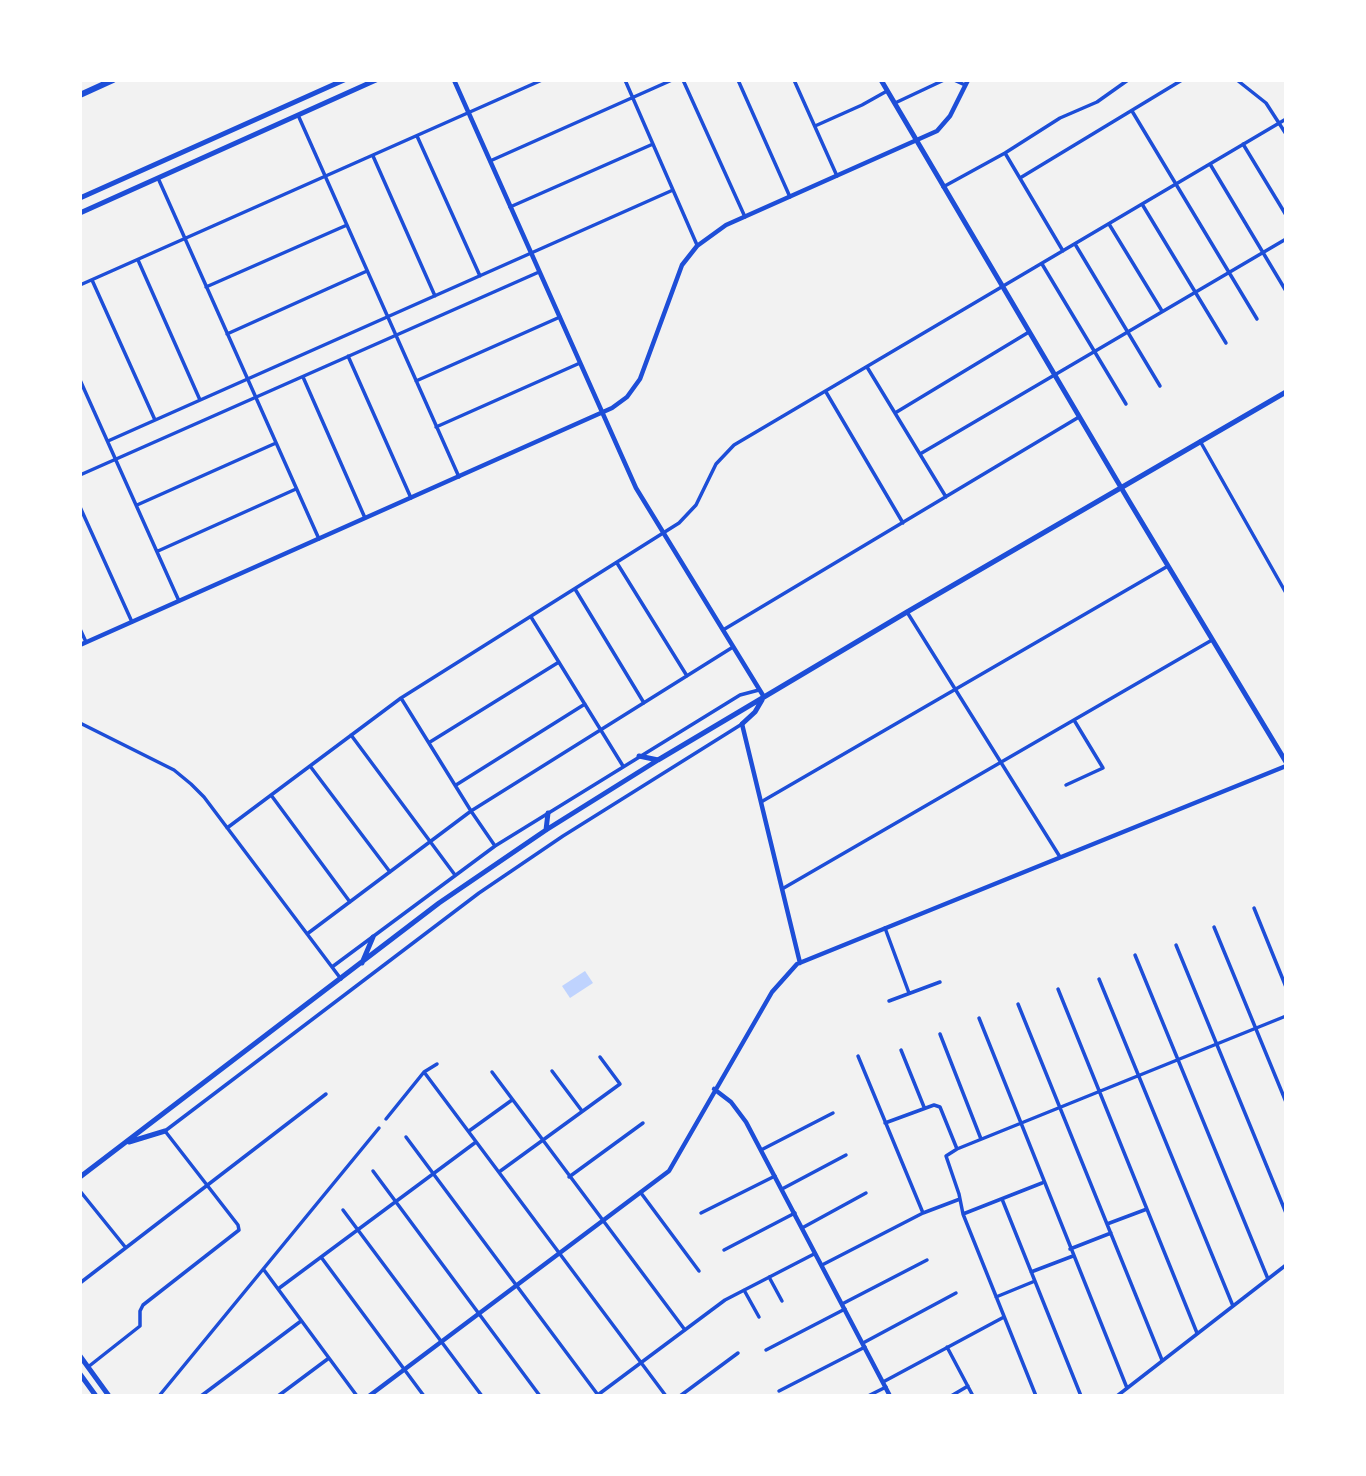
<!DOCTYPE html>
<style>
body{margin:0}
#map{position:relative;width:1366px;height:1476px;overflow:hidden;background:#f2f2f2;font-family:Spectral,serif}
canvas{display:block}
.frame{position:absolute;inset:0;border:82px solid #fff;pointer-events:none}
</style>
<div id="map">
<canvas width="1366" height="1476"></canvas>
<div class="frame"></div>
</div>
<script>
const ctx = document.querySelector('canvas').getContext('2d');
ctx.lineJoin = 'round';
function fillPath(path, color) {
  ctx.fillStyle = color;
  ctx.fill(path, 'evenodd');
}
function poly(rows) {
  const path = new Path2D();
  for (const r of rows) {
    path.moveTo(r[0], r[1]);
    for (let i = 2; i < r.length; i += 2) path.lineTo(r[i], r[i + 1]);
  }
  return path;
}
function strokePath(path, color, width, dash) {
  ctx.strokeStyle = color;
  ctx.lineWidth = width;
  ctx.lineCap = dash ? 'butt' : 'round';
  ctx.setLineDash(dash || []);
  ctx.stroke(path);
}
fillPath(poly([
 [585,971,593,983,570,998,562,986]
]), '#bfd3fe');
strokePath(poly([
 [625,80,697,245],
 [683,80,745,217],
 [738,80,790,197],
 [794,80,837,176],
 [954,80,965,85],
 [1237,80,1266,103,1286,134],
 [895,103,944,80],
 [1132,111,1257,319],
 [298,115,459,477],
 [815,126,862,105,887,91],
 [417,136,480,276],
 [1243,144,1286,215],
 [1005,153,1063,251],
 [373,156,435,296],
 [490,161,672,80],
 [1210,164,1286,291],
 [158,178,319,539],
 [1020,178,1182,80],
 [943,187,1005,153,1060,118,1097,102,1128,80],
 [1142,204,1226,343],
 [510,207,653,144],
 [1109,224,1162,311],
 [1075,244,1160,386],
 [138,260,200,400],
 [1042,264,1126,404],
 [92,280,155,420],
 [80,285,542,80],
 [206,287,347,225],
 [227,334,367,271],
 [348,356,411,498],
 [867,367,946,497],
 [303,377,365,518],
 [80,380,179,601],
 [416,381,560,317],
 [826,392,903,523],
 [895,413,1029,332],
 [436,427,580,363],
 [108,441,673,190],
 [1200,441,1286,593],
 [920,454,1286,239],
 [80,475,539,272],
 [137,505,276,443],
 [80,507,132,622],
 [158,551,296,489],
 [617,563,687,676],
 [575,589,644,703],
 [907,612,1060,857],
 [531,617,623,766],
 [80,629,86,642],
 [723,630,1079,417],
 [401,698,471,811,495,846],
 [80,723,174,770,191,784,204,797,341,979],
 [351,735,455,875],
 [430,742,559,662],
 [310,766,390,872],
 [456,785,585,704],
 [1066,785,1103,768,1074,720],
 [271,795,350,902],
 [761,802,1168,566],
 [227,828,401,698,679,523,696,505,716,464,734,445,1286,119],
 [782,889,1212,640],
 [1254,908,1286,987],
 [1214,927,1286,1102],
 [885,928,909,993],
 [307,934,471,811,733,647],
 [1176,945,1286,1213],
 [1135,955,1268,1279],
 [332,967,495,846,740,695,759,690],
 [1099,979,1233,1306],
 [1058,989,1197,1333],
 [889,1001,940,982],
 [1018,1004,1162,1360],
 [979,1018,1127,1388],
 [940,1034,981,1139],
 [901,1050,924,1107],
 [858,1056,923,1213],
 [552,1071,582,1111],
 [424,1072,666,1396],
 [492,1072,685,1330],
 [386,1119,424,1072,437,1064],
 [885,1123,934,1105,940,1107,957,1149],
 [469,1131,512,1100],
 [406,1137,598,1395],
 [761,1150,833,1113],
 [373,1171,540,1396],
 [499,1172,620,1084,600,1057],
 [569,1177,643,1123],
 [782,1189,846,1155],
 [80,1191,126,1248],
 [641,1193,699,1271],
 [1002,1199,1081,1396],
 [343,1210,482,1396],
 [701,1213,775,1176],
 [963,1214,1042,1183],
 [1107,1224,1147,1209],
 [802,1228,866,1193],
 [1070,1249,1111,1233],
 [724,1250,795,1213],
 [321,1257,424,1396],
 [822,1265,923,1213,960,1199],
 [264,1270,357,1396],
 [1031,1272,1073,1256],
 [769,1277,782,1301],
 [80,1283,326,1094],
 [278,1289,476,1142],
 [744,1290,759,1317],
 [996,1297,1035,1281],
 [842,1304,927,1260],
 [863,1343,956,1293],
 [947,1347,973,1396],
 [766,1350,845,1309],
 [88,1367,140,1326,140,1311,143,1305,239,1230,238,1225,165,1131,479,893,563,836,742,724],
 [883,1382,1004,1317],
 [779,1391,865,1347],
 [599,1394,725,1300,814,1254],
 [159,1396,379,1128],
 [201,1396,301,1321],
 [278,1396,329,1358],
 [680,1396,738,1353],
 [868,1396,886,1387],
 [951,1396,968,1386],
 [1036,1396,963,1214,959,1194,946,1156,957,1149,1286,1016],
 [1117,1396,1286,1265]
]), '#1d4ed8', 3.5);
strokePath(poly([
 [454,80,636,488,764,697],
 [80,645,612,408,627,397,640,379,682,265,697,246,726,225,937,131,950,116,968,80],
 [742,724,800,963],
 [714,1089,731,1102,746,1122,890,1396],
 [369,1396,669,1171,772,992,797,964,1286,766]
]), '#1d4ed8', 4.5);
strokePath(poly([
 [881,80,1129,501,1286,762],
 [80,198,344,80],
 [80,213,376,80]
]), '#1d4ed8', 5);
strokePath(poly([
 [742,724,755,712,762,700],
 [639,756,658,760],
 [546,830,548,813],
 [362,963,373,937],
 [129,1142,165,1131],
 [80,1177,439,903,546,830,658,760,907,612,1286,392],
 [80,1356,109,1396],
 [80,1374,96,1396]
]), '#1d4ed8', 5);
strokePath(poly([
 [80,95,113,80]
]), '#1d4ed8', 6);
</script>
